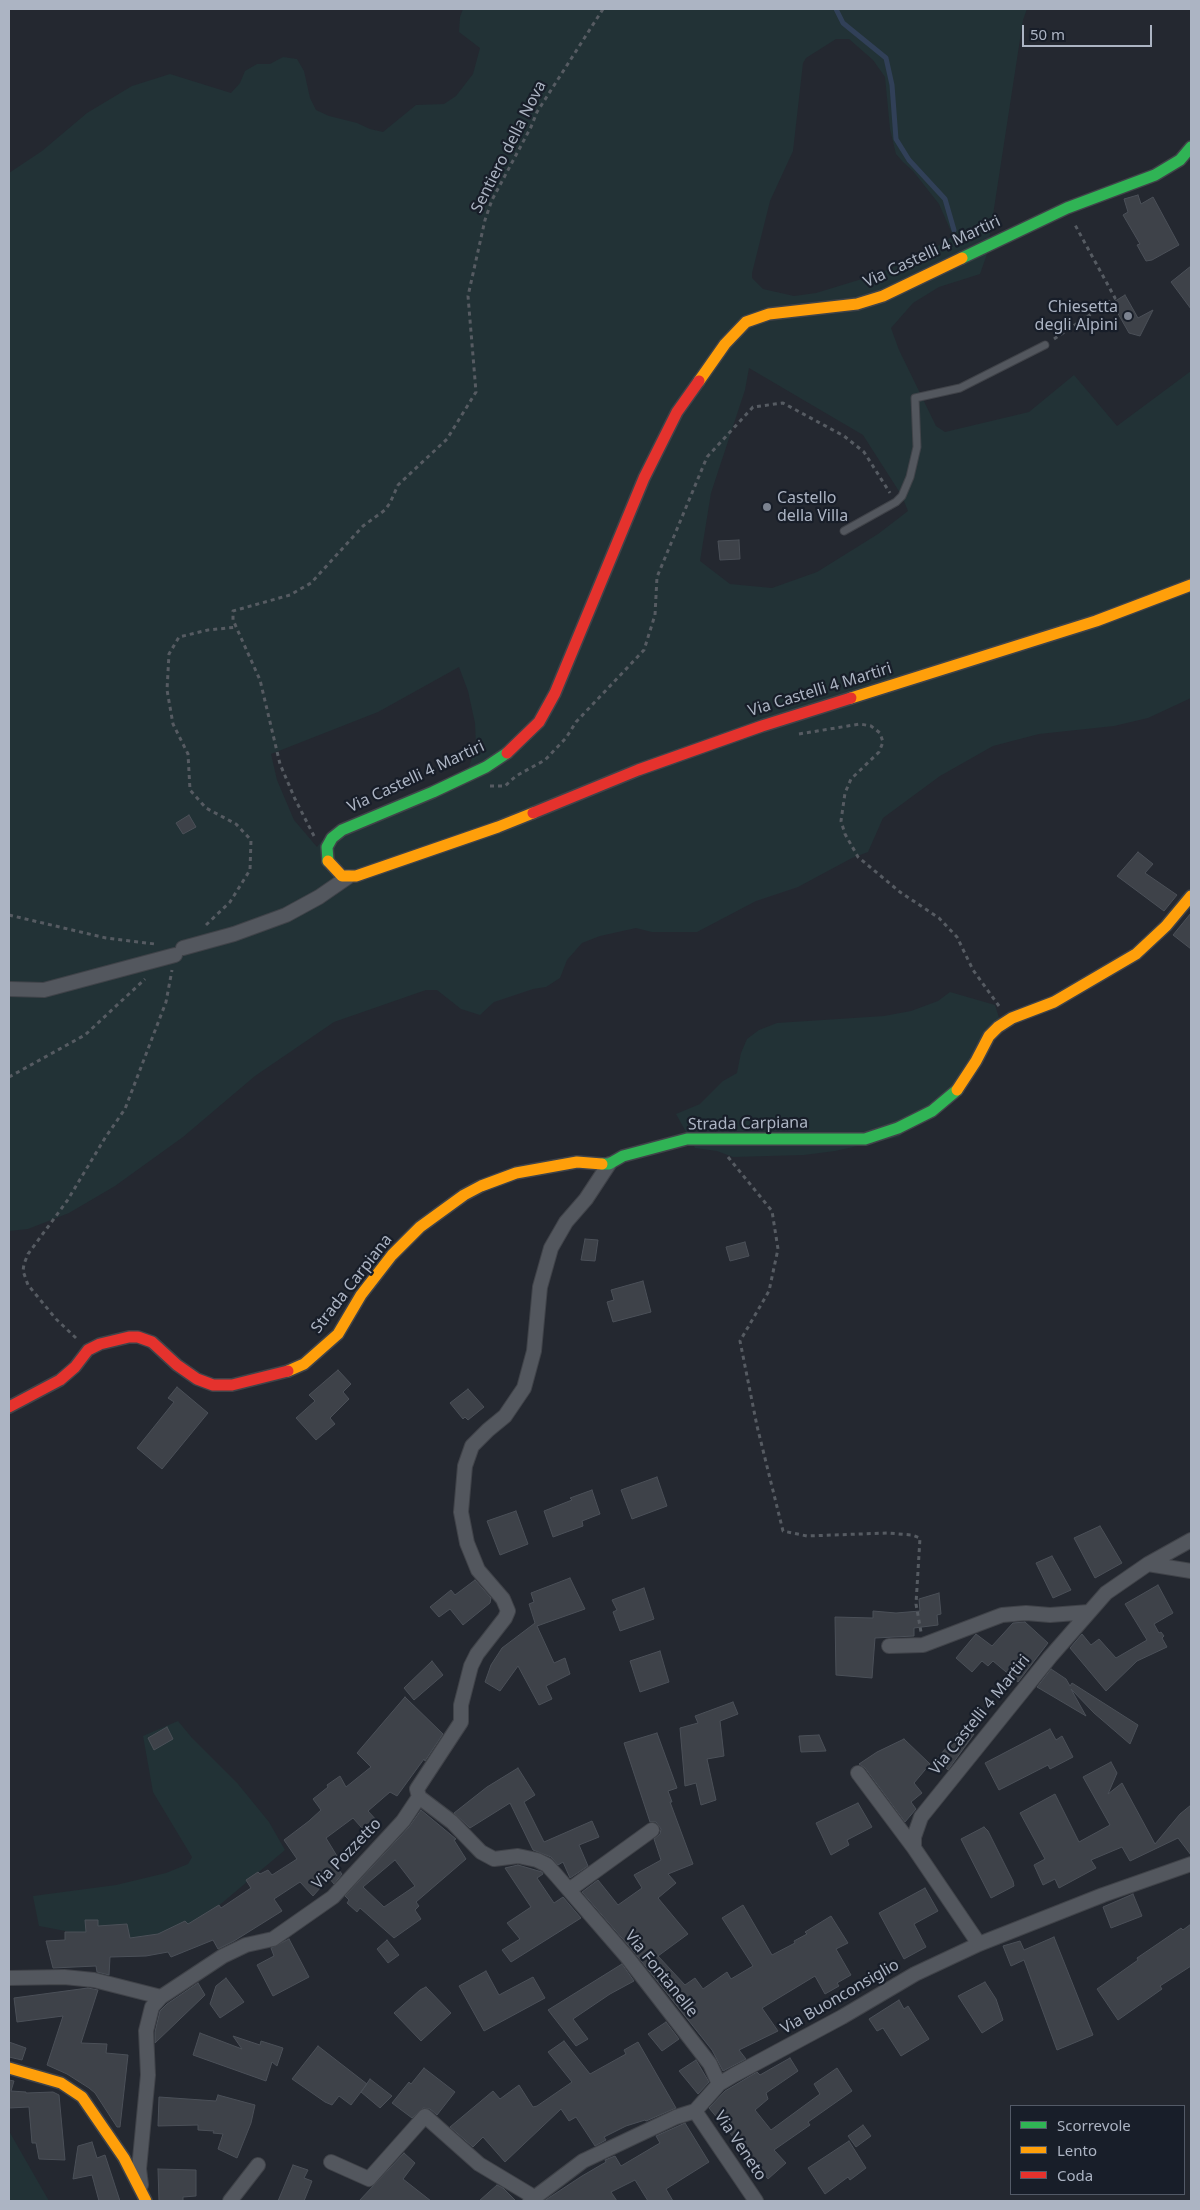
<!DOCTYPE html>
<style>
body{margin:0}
#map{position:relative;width:1200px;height:2210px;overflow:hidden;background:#242830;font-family:"Noto Sans",sans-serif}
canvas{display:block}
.frame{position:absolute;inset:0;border:10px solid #acb4c3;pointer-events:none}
.legend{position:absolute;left:1010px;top:2105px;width:175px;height:90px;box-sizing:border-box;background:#181e29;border:1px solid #535a67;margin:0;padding:6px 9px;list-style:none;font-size:15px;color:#acb4c3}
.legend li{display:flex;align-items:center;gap:10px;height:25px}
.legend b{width:25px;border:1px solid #535a67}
.scale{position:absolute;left:1022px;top:25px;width:130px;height:22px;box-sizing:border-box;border:2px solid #acb4c3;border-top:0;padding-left:6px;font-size:15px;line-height:18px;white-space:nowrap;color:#acb4c3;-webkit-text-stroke:4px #181e29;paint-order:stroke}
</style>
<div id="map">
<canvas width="1200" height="2210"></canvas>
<div class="frame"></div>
<ul class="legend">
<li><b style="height:6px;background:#30b455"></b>Scorrevole</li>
<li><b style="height:6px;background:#ff9f0a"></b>Lento</li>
<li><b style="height:6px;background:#e5322d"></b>Coda</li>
</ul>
<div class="scale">50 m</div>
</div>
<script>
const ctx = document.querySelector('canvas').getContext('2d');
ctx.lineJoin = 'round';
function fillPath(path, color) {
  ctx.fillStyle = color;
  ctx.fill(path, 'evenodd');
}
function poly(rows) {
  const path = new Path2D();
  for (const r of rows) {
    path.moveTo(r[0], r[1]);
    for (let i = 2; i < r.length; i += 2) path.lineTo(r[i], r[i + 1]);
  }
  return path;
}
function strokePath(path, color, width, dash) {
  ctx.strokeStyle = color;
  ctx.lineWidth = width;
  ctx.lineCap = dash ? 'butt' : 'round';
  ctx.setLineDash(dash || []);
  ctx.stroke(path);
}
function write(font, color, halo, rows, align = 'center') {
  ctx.font = font + ' "Noto Sans",sans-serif';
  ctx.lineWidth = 4.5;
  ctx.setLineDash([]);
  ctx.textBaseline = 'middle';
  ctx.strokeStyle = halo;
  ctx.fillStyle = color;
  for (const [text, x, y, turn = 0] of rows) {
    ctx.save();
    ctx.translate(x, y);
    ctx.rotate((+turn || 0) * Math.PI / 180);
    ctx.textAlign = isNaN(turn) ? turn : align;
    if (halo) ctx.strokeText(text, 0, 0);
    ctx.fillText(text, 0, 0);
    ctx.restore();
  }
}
fillPath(poly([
 [463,9,1027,9,1023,20,987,254,980,274,939,287,913,303,891,328,899,350,936,426,945,432,1029,412,1074,375,1117,426,1191,371,1191,698,1148,718,1114,726,1039,734,993,746,940,776,883,818,868,852,852,858,798,887,756,901,697,932,652,932,636,928,600,936,582,943,567,960,560,978,546,987,533,989,494,1002,480,1015,461,1009,437,990,426,990,334,1022,255,1076,183,1137,115,1186,69,1213,28,1229,9,1231,9,173,42,151,87,113,132,86,170,74,231,93,240,83,245,71,257,64,270,64,283,57,297,59,304,71,310,98,316,110,329,116,357,123,370,129,383,132,416,105,444,104,456,96,473,74,480,48,459,32,460,17],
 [836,39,849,39,873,60,885,77,890,129,896,154,903,162,913,171,939,204,953,236,927,253,875,275,816,293,794,296,763,289,752,278,752,273,770,201,793,151,803,63,806,58],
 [749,368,863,435,902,496,908,511,878,534,817,572,772,588,730,584,700,561,711,493,745,390],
 [459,667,468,691,475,723,476,746,465,779,324,838,317,847,294,820,277,780,271,754,378,712],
 [950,992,995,1005,1002,1027,973,1066,899,1137,835,1151,804,1155,733,1157,717,1151,695,1148,676,1114,700,1104,723,1081,737,1073,741,1053,747,1039,759,1030,777,1023,884,1016,911,1011,938,1001],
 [178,1721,192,1738,238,1784,269,1822,285,1850,166,1950,39,1926,33,1896,116,1885,166,1873,188,1864,192,1857,153,1792,143,1736],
 [9,2131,49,2201,9,2201]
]), '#223236');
strokePath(poly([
 [836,9,843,23,886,58,892,85,896,139,909,160,945,199,954,230]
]), '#314058', 5);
const building = poly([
 [1138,195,1141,204,1153,197,1179,245,1152,260,1146,261,1137,245,1140,244,1123,215,1128,212,1124,199,1138,195],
 [1191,266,1191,309,1171,282,1191,266],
 [1125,295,1138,318,1153,310,1140,336,1129,333,1112,303,1125,295],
 [739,540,740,559,720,560,718,541,739,540],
 [189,815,196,827,183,834,176,823,189,815],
 [1138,852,1153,864,1145,873,1177,895,1164,911,1117,876,1138,852],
 [1191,913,1191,949,1173,935,1191,913],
 [585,1239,598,1240,595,1261,581,1260,585,1239],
 [745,1242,749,1256,730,1261,726,1247,745,1242],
 [643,1281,651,1312,613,1322,607,1302,614,1300,611,1290,643,1281],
 [338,1370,351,1384,343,1392,349,1399,330,1418,335,1424,316,1440,296,1418,315,1401,309,1395,338,1370],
 [177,1387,208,1413,162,1469,137,1448,174,1402,168,1398,177,1387],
 [468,1389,484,1407,468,1420,465,1417,463,1419,450,1403,468,1389],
 [657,1477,667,1506,632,1519,621,1490,657,1477],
 [592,1490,600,1514,582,1521,583,1526,553,1537,544,1511,572,1500,570,1498,592,1490],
 [516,1511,528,1544,500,1555,487,1521,516,1511],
 [1100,1526,1122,1563,1095,1578,1074,1538,1100,1526],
 [1052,1556,1071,1590,1053,1598,1036,1563,1052,1556],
 [570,1578,585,1609,537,1626,554,1663,565,1658,570,1674,546,1686,552,1699,539,1705,518,1666,500,1691,485,1682,491,1665,502,1648,535,1623,529,1604,534,1602,531,1593,570,1578],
 [475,1580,491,1598,490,1603,463,1625,450,1609,439,1617,430,1607,451,1590,455,1595,475,1580],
 [1158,1585,1173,1613,1154,1624,1159,1633,1161,1632,1164,1636,1162,1638,1167,1647,1137,1661,1106,1691,1070,1648,1082,1634,1091,1645,1099,1639,1116,1658,1147,1640,1125,1604,1158,1585],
 [644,1588,654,1619,620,1631,613,1612,617,1610,612,1600,644,1588],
 [939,1593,941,1614,937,1615,938,1625,914,1628,914,1636,875,1638,872,1678,836,1675,835,1617,873,1618,873,1611,896,1613,920,1611,919,1599,939,1593],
 [1025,1622,1048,1643,1018,1682,993,1661,988,1666,982,1661,972,1672,956,1658,976,1634,992,1646,1013,1623,1025,1622],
 [660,1651,669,1682,640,1692,630,1661,660,1651],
 [432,1661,443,1675,414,1700,404,1688,432,1661],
 [1051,1669,1066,1679,1070,1686,1072,1683,1138,1725,1130,1744,1094,1713,1071,1689,1086,1716,1037,1687,1051,1669],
 [405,1697,443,1734,425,1761,424,1759,397,1796,390,1792,368,1811,378,1822,368,1835,353,1818,326,1838,337,1856,331,1860,342,1874,334,1884,329,1878,313,1896,300,1882,274,1899,282,1911,234,1941,218,1949,213,1940,171,1957,168,1952,146,1956,110,1957,109,1975,97,1972,96,1966,53,1968,46,1941,65,1940,65,1932,86,1932,85,1920,98,1920,98,1926,127,1924,130,1938,158,1934,185,1921,188,1924,219,1905,221,1908,251,1888,246,1880,258,1872,260,1874,268,1870,272,1875,297,1859,284,1840,309,1821,321,1810,313,1799,328,1787,327,1785,340,1776,346,1787,371,1767,357,1753,405,1697],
 [733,1702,738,1714,720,1721,724,1756,707,1759,716,1800,701,1805,696,1783,685,1786,680,1728,698,1723,695,1716,733,1702],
 [964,1726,974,1734,948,1770,937,1759,964,1726],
 [167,1727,173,1739,154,1750,148,1738,167,1727],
 [1050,1729,1056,1740,1062,1736,1073,1757,1050,1769,1048,1765,999,1790,985,1763,1050,1729],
 [657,1733,677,1788,668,1791,672,1802,670,1802,693,1864,668,1874,676,1883,658,1898,688,1934,658,1956,685,1985,695,1978,703,1989,727,1972,731,1979,753,1966,722,1918,743,1905,772,1955,795,1943,794,1941,807,1934,805,1932,831,1916,848,1943,836,1949,851,1975,837,1983,839,1986,825,1994,815,1976,762,2008,778,2031,739,2050,746,2059,723,2071,712,2050,634,1952,582,1892,598,1880,618,1905,642,1888,634,1875,661,1860,654,1839,660,1834,661,1829,656,1822,650,1822,624,1743,657,1733],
 [819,1735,826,1751,801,1752,799,1736,819,1735],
 [904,1739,930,1764,914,1783,922,1793,911,1802,916,1809,905,1822,865,1768,859,1764,877,1752,904,1739],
 [1111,1762,1117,1773,1108,1794,1122,1783,1155,1844,1180,1814,1191,1805,1191,1855,1178,1838,1130,1861,1122,1847,1091,1860,1096,1868,1059,1888,1055,1879,1043,1885,1034,1865,1045,1859,1020,1813,1055,1794,1079,1842,1110,1825,1083,1777,1111,1762],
 [518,1768,535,1795,524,1802,544,1842,592,1821,599,1837,579,1845,588,1866,570,1878,563,1862,558,1865,551,1857,533,1850,510,1803,470,1828,454,1813,487,1787,518,1768],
 [858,1803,872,1827,847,1840,849,1845,831,1855,816,1823,858,1803],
 [421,1810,456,1839,454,1840,466,1859,416,1902,419,1906,415,1910,421,1919,394,1938,360,1908,357,1912,347,1903,349,1900,345,1896,409,1827,421,1810],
 [395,1860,415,1886,384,1907,363,1887,395,1860],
 [984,1827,988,1831,1013,1881,1014,1886,991,1898,961,1839,984,1827],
 [518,1865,542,1872,543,1874,537,1878,554,1903,563,1897,581,1918,511,1962,502,1950,520,1939,507,1923,531,1907,505,1868,518,1865],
 [925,1888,938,1911,914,1924,926,1947,904,1959,879,1913,925,1888],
 [1133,1894,1142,1916,1111,1928,1103,1907,1133,1894],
 [1191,1924,1191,1966,1160,1986,1162,1989,1118,2020,1097,1989,1138,1960,1137,1958,1181,1928,1183,1930,1191,1924],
 [1054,1937,1093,2035,1057,2050,1024,1960,1011,1966,1003,1946,1020,1941,1024,1950,1054,1937],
 [289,1939,309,1977,273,1996,257,1965,274,1956,271,1948,289,1939],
 [387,1940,399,1955,388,1963,377,1949,387,1940],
 [622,1964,634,1981,610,1994,573,2019,588,2039,576,2046,548,2010,622,1964],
 [486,1971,499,1995,533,1977,545,1998,484,2031,459,1986,486,1971],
 [226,1978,244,2002,220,2018,210,2004,216,1986,226,1978],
 [985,1982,996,1999,1003,2020,982,2033,958,1996,985,1982],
 [198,1983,205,1995,155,2043,155,2032,160,2011,167,2004,198,1983],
 [426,1987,451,2013,421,2041,394,2013,420,1990,426,1987],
 [88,1988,98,1990,81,2043,107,2044,106,2053,128,2055,120,2127,117,2127,95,2093,89,2088,67,2074,47,2065,63,2016,17,2022,14,1998,88,1988],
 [899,2000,904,2009,908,2006,929,2039,901,2056,883,2028,877,2031,869,2019,899,2000],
 [666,2022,679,2039,662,2051,648,2034,666,2022],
 [200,2033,242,2049,233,2036,260,2045,261,2041,283,2048,277,2066,272,2062,266,2081,193,2055,200,2033],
 [564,2041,590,2074,626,2054,624,2050,638,2042,676,2108,646,2121,645,2120,626,2126,604,2137,606,2140,595,2146,576,2117,569,2121,561,2109,505,2162,483,2137,473,2147,450,2127,493,2091,500,2099,519,2085,533,2107,537,2106,572,2082,548,2052,564,2041],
 [9,2042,26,2048,22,2060,9,2057,9,2042],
 [318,2046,367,2084,351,2105,339,2096,332,2105,325,2102,292,2079,318,2046],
 [790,2058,798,2071,766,2093,768,2099,755,2110,771,2130,820,2094,814,2084,837,2068,852,2091,808,2122,810,2125,774,2150,786,2163,768,2179,709,2108,725,2091,757,2072,760,2075,790,2058],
 [696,2060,709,2082,698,2094,679,2071,696,2060],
 [424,2068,455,2092,437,2115,430,2109,423,2108,412,2118,392,2103,409,2082,411,2084,424,2068],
 [370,2079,392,2096,380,2108,361,2092,370,2079],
 [9,2080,14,2081,11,2091,26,2092,26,2093,53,2092,59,2095,65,2160,39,2159,36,2143,32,2143,29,2107,9,2108,9,2080],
 [218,2095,255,2105,251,2123,237,2158,218,2149,223,2134,213,2133,214,2131,198,2130,198,2125,158,2126,159,2097,216,2101,218,2095],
 [685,2123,709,2162,666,2189,673,2201,648,2201,635,2180,611,2192,617,2201,544,2201,582,2176,606,2162,605,2160,615,2156,621,2166,660,2143,656,2136,685,2123],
 [863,2125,871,2136,856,2147,848,2136,863,2125],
 [849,2141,866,2168,850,2180,848,2177,825,2194,808,2168,849,2141],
 [92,2142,97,2158,105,2155,120,2201,99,2201,92,2175,73,2179,78,2146,92,2142],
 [404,2153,415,2163,403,2179,431,2201,359,2201,404,2153],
 [293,2165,308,2170,304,2178,312,2181,304,2201,278,2201,293,2165],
 [158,2169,196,2170,196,2196,183,2197,183,2201,159,2201,158,2169],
 [497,2185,503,2188,516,2201,479,2201,497,2185]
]);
fillPath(building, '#3e4249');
strokePath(building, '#4b5058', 1);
const lane = poly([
 [844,531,896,502,902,496,910,477,917,447,915,398,960,388,1045,345]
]);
const street = poly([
 [183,948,234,934,286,915,319,897,348,877],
 [9,989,44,990,175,955],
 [609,1164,586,1199,566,1222,551,1248,540,1287,534,1351,524,1388,505,1416,488,1430,472,1446,465,1466,461,1512,467,1543,478,1570,503,1599,508,1611,505,1618,477,1654,471,1666,461,1705,461,1722,417,1789,419,1797,452,1822,481,1852,494,1859,518,1856,537,1860,547,1865,556,1875,627,1957,710,2064,719,2084],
 [1148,1564,1191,1571],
 [889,1646,923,1645,1002,1615,1026,1613,1050,1615,1089,1612],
 [858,1773,914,1848],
 [569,1890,652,1830],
 [979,1944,914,1848,914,1837,921,1817,1050,1657,1106,1593,1148,1564,1191,1540],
 [9,1978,64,1977,94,1980,161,1997],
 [695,2111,756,2201],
 [331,2162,369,2179,425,2116,479,2164,534,2197],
 [141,2185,139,2169,148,2075,146,2031,152,2007,161,1997,223,1956,246,1945,273,1939,333,1897,403,1821,419,1797],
 [230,2201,258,2165],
 [530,2201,583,2161,676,2117,695,2111,719,2084,734,2075,842,2017,915,1974,979,1944,1103,1895,1191,1864]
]);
const fast = poly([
 [962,258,1067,208,1155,175,1180,160,1191,147],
 [328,861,327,847,332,838,342,830,433,792,486,767,507,753],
 [602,1164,609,1164,623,1156,687,1139,865,1139,898,1128,932,1111,957,1090]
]);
const slow = poly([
 [699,381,725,344,746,322,769,314,857,304,883,296,962,258],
 [851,698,1096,621,1191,585],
 [328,861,342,876,356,876,498,827,533,813],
 [957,1090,976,1061,989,1036,998,1027,1012,1018,1054,1002,1136,954,1166,926,1191,896],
 [288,1371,304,1364,338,1334,361,1295,392,1255,420,1227,464,1195,481,1186,516,1173,577,1162,602,1164],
 [9,2068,61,2083,82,2097,124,2158,146,2201]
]);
const jam = poly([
 [507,753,539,722,555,693,644,478,677,412,699,381],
 [533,813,638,770,762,726,851,698],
 [9,1407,60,1380,75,1367,88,1350,100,1344,129,1337,138,1337,152,1342,177,1365,197,1379,213,1385,232,1385,288,1371]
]);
strokePath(lane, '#404349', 9);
strokePath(street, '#404349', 16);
strokePath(fast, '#404349', 14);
strokePath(slow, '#404349', 14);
strokePath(jam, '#404349', 14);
strokePath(poly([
 [1054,339,1115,298,1074,223],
 [799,734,860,724,871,726,880,733,883,742,879,752,851,779,845,793,841,821,845,834,858,857,900,892,939,918,957,937,973,970,999,1006],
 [490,786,505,786,516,776,545,760,566,738,576,722,644,650,655,615,657,577,707,457,753,407,783,403,844,436,864,452,890,493],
 [314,836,295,799,280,764,260,680,233,620,233,611,290,595,311,583,363,526,385,510,390,503,398,485,447,439,476,392,468,296,485,220,492,200,531,127,537,112,603,9],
 [9,915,106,938,155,944],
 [206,925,230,902,250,870,251,840,236,824,206,808,190,790,188,754,173,724,167,690,169,654,179,637,208,630,237,627],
 [9,1077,85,1035,145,979],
 [728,1157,772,1211,778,1249,769,1291,740,1341,757,1426,783,1531,807,1536,887,1533,912,1535,920,1538,916,1604,921,1632],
 [76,1338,56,1319,28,1285,23,1271,24,1264,28,1254,67,1201,105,1138,125,1109,166,1002,172,970]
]), '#565b62', 3, [4, 4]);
strokePath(lane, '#53575e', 7);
strokePath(street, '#53575e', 14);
strokePath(fast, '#30b455', 11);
strokePath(slow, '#ff9f0a', 11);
strokePath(jam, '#e5322d', 11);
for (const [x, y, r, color] of [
 [1128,316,5,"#7c8390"],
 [767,507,5,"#7c8390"]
]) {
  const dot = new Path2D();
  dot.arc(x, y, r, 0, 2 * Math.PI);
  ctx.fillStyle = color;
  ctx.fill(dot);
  strokePath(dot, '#181e29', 2);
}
write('16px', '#acb4c3', '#181e29', [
 ["Sentiero della Nova",509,147,-63],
 ["Via Castelli 4 Martiri",932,252,-25],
 ["Via Castelli 4 Martiri",820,690,-17],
 ["Via Castelli 4 Martiri",416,777,-25],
 ["Strada Carpiana",748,1124,-1],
 ["Strada Carpiana",352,1284,-52],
 ["Via Castelli 4 Martiri",980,1715,-51],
 ["Via Pozzetto",347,1854,-46],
 ["Via Fontanelle",661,1974,51],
 ["Via Buonconsiglio",840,1997,-30],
 ["Via Veneto",740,2146,56]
]);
write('16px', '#acb4c3', '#181e29', [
 ["Chiesetta",1118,307],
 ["degli Alpini",1118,325],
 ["Castello",777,498,"left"],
 ["della Villa",777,516,"left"]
], 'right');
</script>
